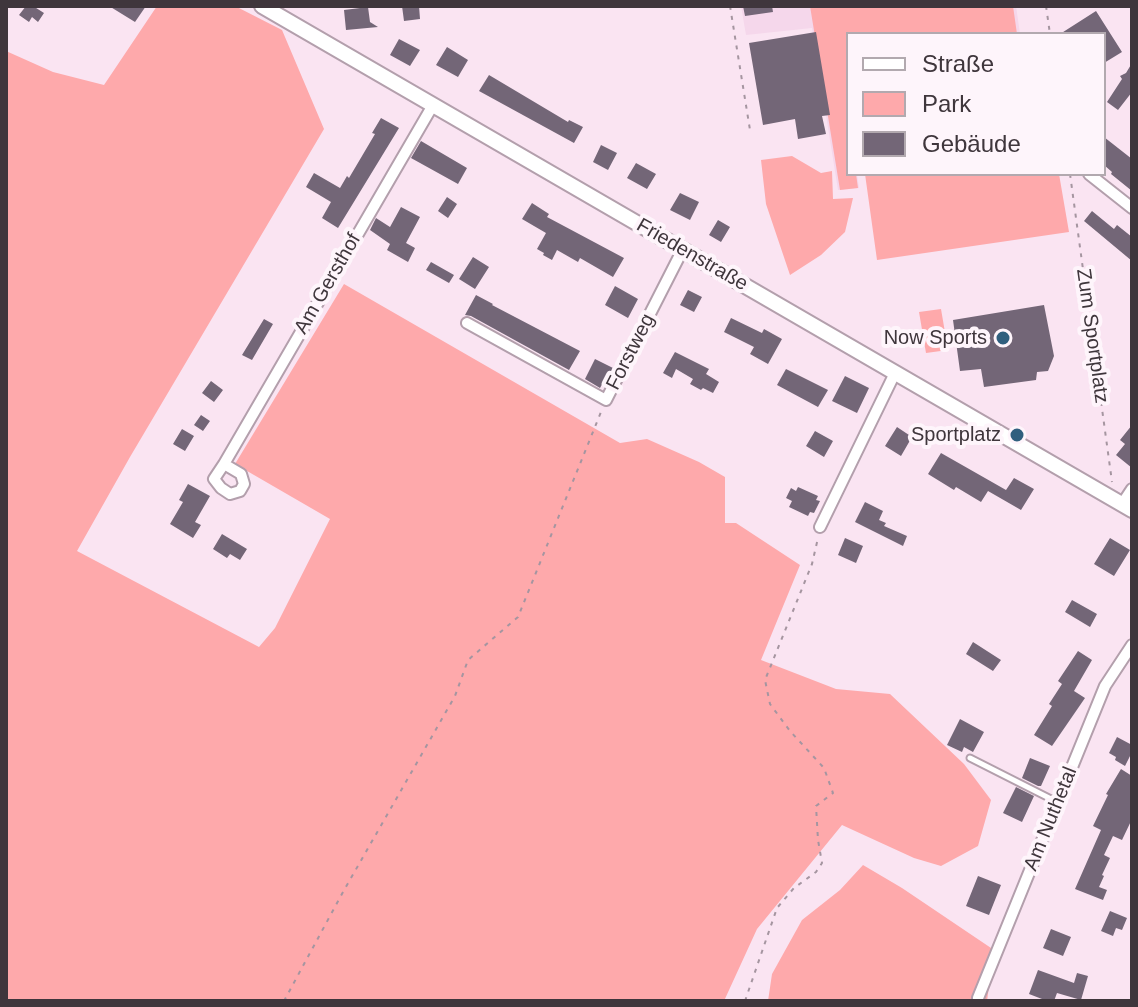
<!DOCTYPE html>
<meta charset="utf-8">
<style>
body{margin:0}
#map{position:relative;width:1138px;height:1007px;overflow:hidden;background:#fae4f2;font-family:Helvetica,sans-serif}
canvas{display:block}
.frame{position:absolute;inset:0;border:8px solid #3f363c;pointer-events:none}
.legend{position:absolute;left:846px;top:32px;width:260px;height:144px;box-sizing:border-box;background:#fef5fb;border:2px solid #b2a9af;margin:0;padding:10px 14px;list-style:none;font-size:24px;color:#3f363c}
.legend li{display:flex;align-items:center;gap:16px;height:40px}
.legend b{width:40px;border:2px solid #b2a9af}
</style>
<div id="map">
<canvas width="1138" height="1007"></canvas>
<div class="frame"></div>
<ul class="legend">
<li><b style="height:10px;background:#fff"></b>Straße</li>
<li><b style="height:22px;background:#fea9ab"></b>Park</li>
<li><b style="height:22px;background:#736677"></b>Gebäude</li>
</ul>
</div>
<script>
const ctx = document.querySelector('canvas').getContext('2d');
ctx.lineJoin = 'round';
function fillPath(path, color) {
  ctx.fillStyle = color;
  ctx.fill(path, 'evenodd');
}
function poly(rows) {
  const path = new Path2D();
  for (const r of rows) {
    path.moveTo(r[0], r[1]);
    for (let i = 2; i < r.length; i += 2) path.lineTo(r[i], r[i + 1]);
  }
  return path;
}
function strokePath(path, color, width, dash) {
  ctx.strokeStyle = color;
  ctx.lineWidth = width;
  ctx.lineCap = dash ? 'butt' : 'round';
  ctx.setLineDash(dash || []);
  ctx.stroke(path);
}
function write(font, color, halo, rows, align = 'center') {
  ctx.font = font + ' Helvetica,sans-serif';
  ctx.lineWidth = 8;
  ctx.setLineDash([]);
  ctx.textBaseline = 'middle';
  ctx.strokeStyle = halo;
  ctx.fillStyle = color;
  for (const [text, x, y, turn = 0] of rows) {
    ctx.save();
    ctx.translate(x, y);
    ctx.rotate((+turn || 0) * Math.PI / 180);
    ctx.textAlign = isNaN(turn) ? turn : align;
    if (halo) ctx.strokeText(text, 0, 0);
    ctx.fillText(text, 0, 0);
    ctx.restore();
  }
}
fillPath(poly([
 [741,6,1016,6,1020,34,848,34,848,174,857,174,859,188,838,190,812,28,746,35]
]), '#f5d7eb');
fillPath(poly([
 [157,6,235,6,282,30,324,129,130,457,77,551,259,647,275,628,330,519,235,464,344,284,620,443,647,439,699,462,725,477,725,523,736,523,800,565,761,660,836,689,890,694,964,764,991,800,978,846,941,866,914,858,842,825,757,929,724,1001,6,1001,6,51,53,72,104,85],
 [810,6,1013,6,1017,34,848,34,848,174,856,174,858,188,840,190],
 [792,156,821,173,832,171,833,199,853,198,845,232,821,255,790,275,766,204,761,160],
 [865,174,1059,174,1069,232,877,260],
 [941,309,948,350,926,353,919,312],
 [863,865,902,888,994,950,987,1001,768,1001,772,974,802,920,840,890]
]), '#fea9ab');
fillPath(poly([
 [26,6,33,6,44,13,38,22,32,17,29,22,19,15],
 [109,6,146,6,135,22],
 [402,6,419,6,420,19,404,21],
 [743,6,772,6,773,12,745,16],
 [368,7,370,22,378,27,346,30,344,10],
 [1096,11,1122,52,1104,63,1104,34,1060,34],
 [816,32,830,115,822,116,826,134,798,139,795,119,763,125,749,43],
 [399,39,420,50,410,66,390,55],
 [447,47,468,60,458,77,436,65],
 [1132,63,1132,92,1118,110,1107,102,1122,79,1120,76,1126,73],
 [489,75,568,122,569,120,583,127,574,143,479,91],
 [381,118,399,128,338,228,322,218,331,202,306,187,314,173,340,188,347,176,349,178,375,134,372,133],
 [1104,137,1132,159,1132,191,1111,174,1112,172,1104,165],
 [421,141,467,168,458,184,411,158],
 [601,145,617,153,608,170,593,162],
 [636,163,656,174,647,189,627,178],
 [680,193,699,202,690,220,670,210],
 [447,197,457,204,448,218,438,211],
 [532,203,549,214,547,217,624,258,613,277,580,258,578,262,557,250,552,260,543,255,544,253,537,249,546,233,522,219],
 [401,207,420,217,406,243,415,248,408,262,387,250,390,244,370,230,376,218,390,227],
 [1092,211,1114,229,1117,225,1132,237,1132,261,1084,221],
 [718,220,730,227,721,242,709,235],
 [473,257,489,267,475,289,459,279],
 [431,262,454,275,449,283,426,270],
 [615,286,638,299,628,318,605,305],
 [688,290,702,297,694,312,680,305],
 [476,295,493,304,492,305,580,351,569,370,471,316,465,315],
 [1044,305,1054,356,1048,371,1037,372,1036,380,984,387,981,369,960,371,953,320],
 [731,318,762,333,764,329,782,339,768,364,750,354,754,347,724,332],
 [264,319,273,324,252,360,242,355],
 [675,352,709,369,706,374,719,382,713,393,703,388,701,390,690,384,693,379,676,369,672,378,663,373],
 [595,359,613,368,608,378,606,377,600,388,585,379],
 [786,369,828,390,818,407,777,385],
 [845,376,869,388,857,413,832,401],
 [211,381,223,390,214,402,202,393],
 [201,415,210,421,203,431,194,425],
 [1132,425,1132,468,1116,455,1125,444,1120,440],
 [897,427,912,437,901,456,885,446],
 [182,429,194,436,185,451,173,444],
 [815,431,833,441,824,457,806,446],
 [941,453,1006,490,1014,478,1034,489,1021,510,988,491,981,502,956,487,954,490,928,474],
 [188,484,210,496,195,522,201,525,193,538,170,524,183,502,179,500],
 [798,487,818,496,816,500,820,501,814,513,810,512,808,516,789,507,792,501,786,498,791,488,796,491],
 [865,502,883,511,879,520,886,523,884,526,907,536,903,546,855,522],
 [222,534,247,549,240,560,230,554,227,558,213,549],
 [845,538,863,546,856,563,838,555],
 [1110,538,1130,550,1114,576,1094,564],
 [1072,600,1097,614,1090,627,1065,612],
 [973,642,1001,660,993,671,966,654],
 [1078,651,1092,660,1074,691,1085,698,1052,746,1034,735,1052,706,1049,704,1062,684,1058,681],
 [960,719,984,732,973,752,964,747,962,752,947,745],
 [1117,737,1132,745,1132,752,1125,766,1115,760,1116,757,1109,753],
 [1030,758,1050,766,1041,786,1038,786,1022,778],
 [1121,769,1132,776,1132,819,1122,840,1113,836,1104,855,1110,858,1102,875,1104,876,1099,887,1107,890,1103,900,1075,889,1101,830,1093,826,1108,795,1106,794],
 [1016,787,1034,796,1022,822,1003,813],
 [978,876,1001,885,989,915,966,906],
 [1110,911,1127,918,1122,930,1116,928,1113,936,1101,931],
 [1051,929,1071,937,1063,956,1043,948],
 [1038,970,1074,983,1077,973,1088,976,1081,1000,1057,993,1054,1001,1041,1001,1042,999,1029,994]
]), '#736677');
const service = poly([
 [970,758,1057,802]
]);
const minor = poly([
 [1089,174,1132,208],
 [467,323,606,400,683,249],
 [224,464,241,474,244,484,240,491,230,494,221,488,214,479,224,464,433,105],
 [1122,504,1132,489],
 [820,527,895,373],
 [978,998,1105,686,1132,645]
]);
const secondary = poly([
 [262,6,1132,510]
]);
strokePath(service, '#b39fac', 9);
strokePath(minor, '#b39fac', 14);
strokePath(secondary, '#b39fac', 18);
strokePath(poly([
 [730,6,750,130],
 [1046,6,1050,34],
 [1070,174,1112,482],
 [284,1001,343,892,455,696,468,660,518,617,601,412],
 [745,1001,777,908,794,888,816,872,822,863,818,840,816,806,833,793,824,768,790,731,770,704,765,680,812,564,818,538]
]), '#a595a0', 2, [4, 6]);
strokePath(service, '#fff', 5);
strokePath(minor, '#fff', 10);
strokePath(secondary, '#fff', 14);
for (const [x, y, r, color] of [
 [1003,338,8,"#305f7e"],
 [1017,435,8,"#305f7e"]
]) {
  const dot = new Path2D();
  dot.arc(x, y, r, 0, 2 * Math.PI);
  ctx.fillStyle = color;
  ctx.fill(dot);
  strokePath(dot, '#fef5fb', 3);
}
write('20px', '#3f363c', '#fef5fb', [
 ["Friedenstraße",692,255,30],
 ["Am Gersthof",328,284,-60],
 ["Zum Sportplatz",1092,336,82],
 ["Forstweg",631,352,-63],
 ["Am Nuthetal",1051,819,-68]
]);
write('20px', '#3f363c', '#fef5fb', [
 ["Now Sports",987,338],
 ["Sportplatz",1001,435]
], 'right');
</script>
